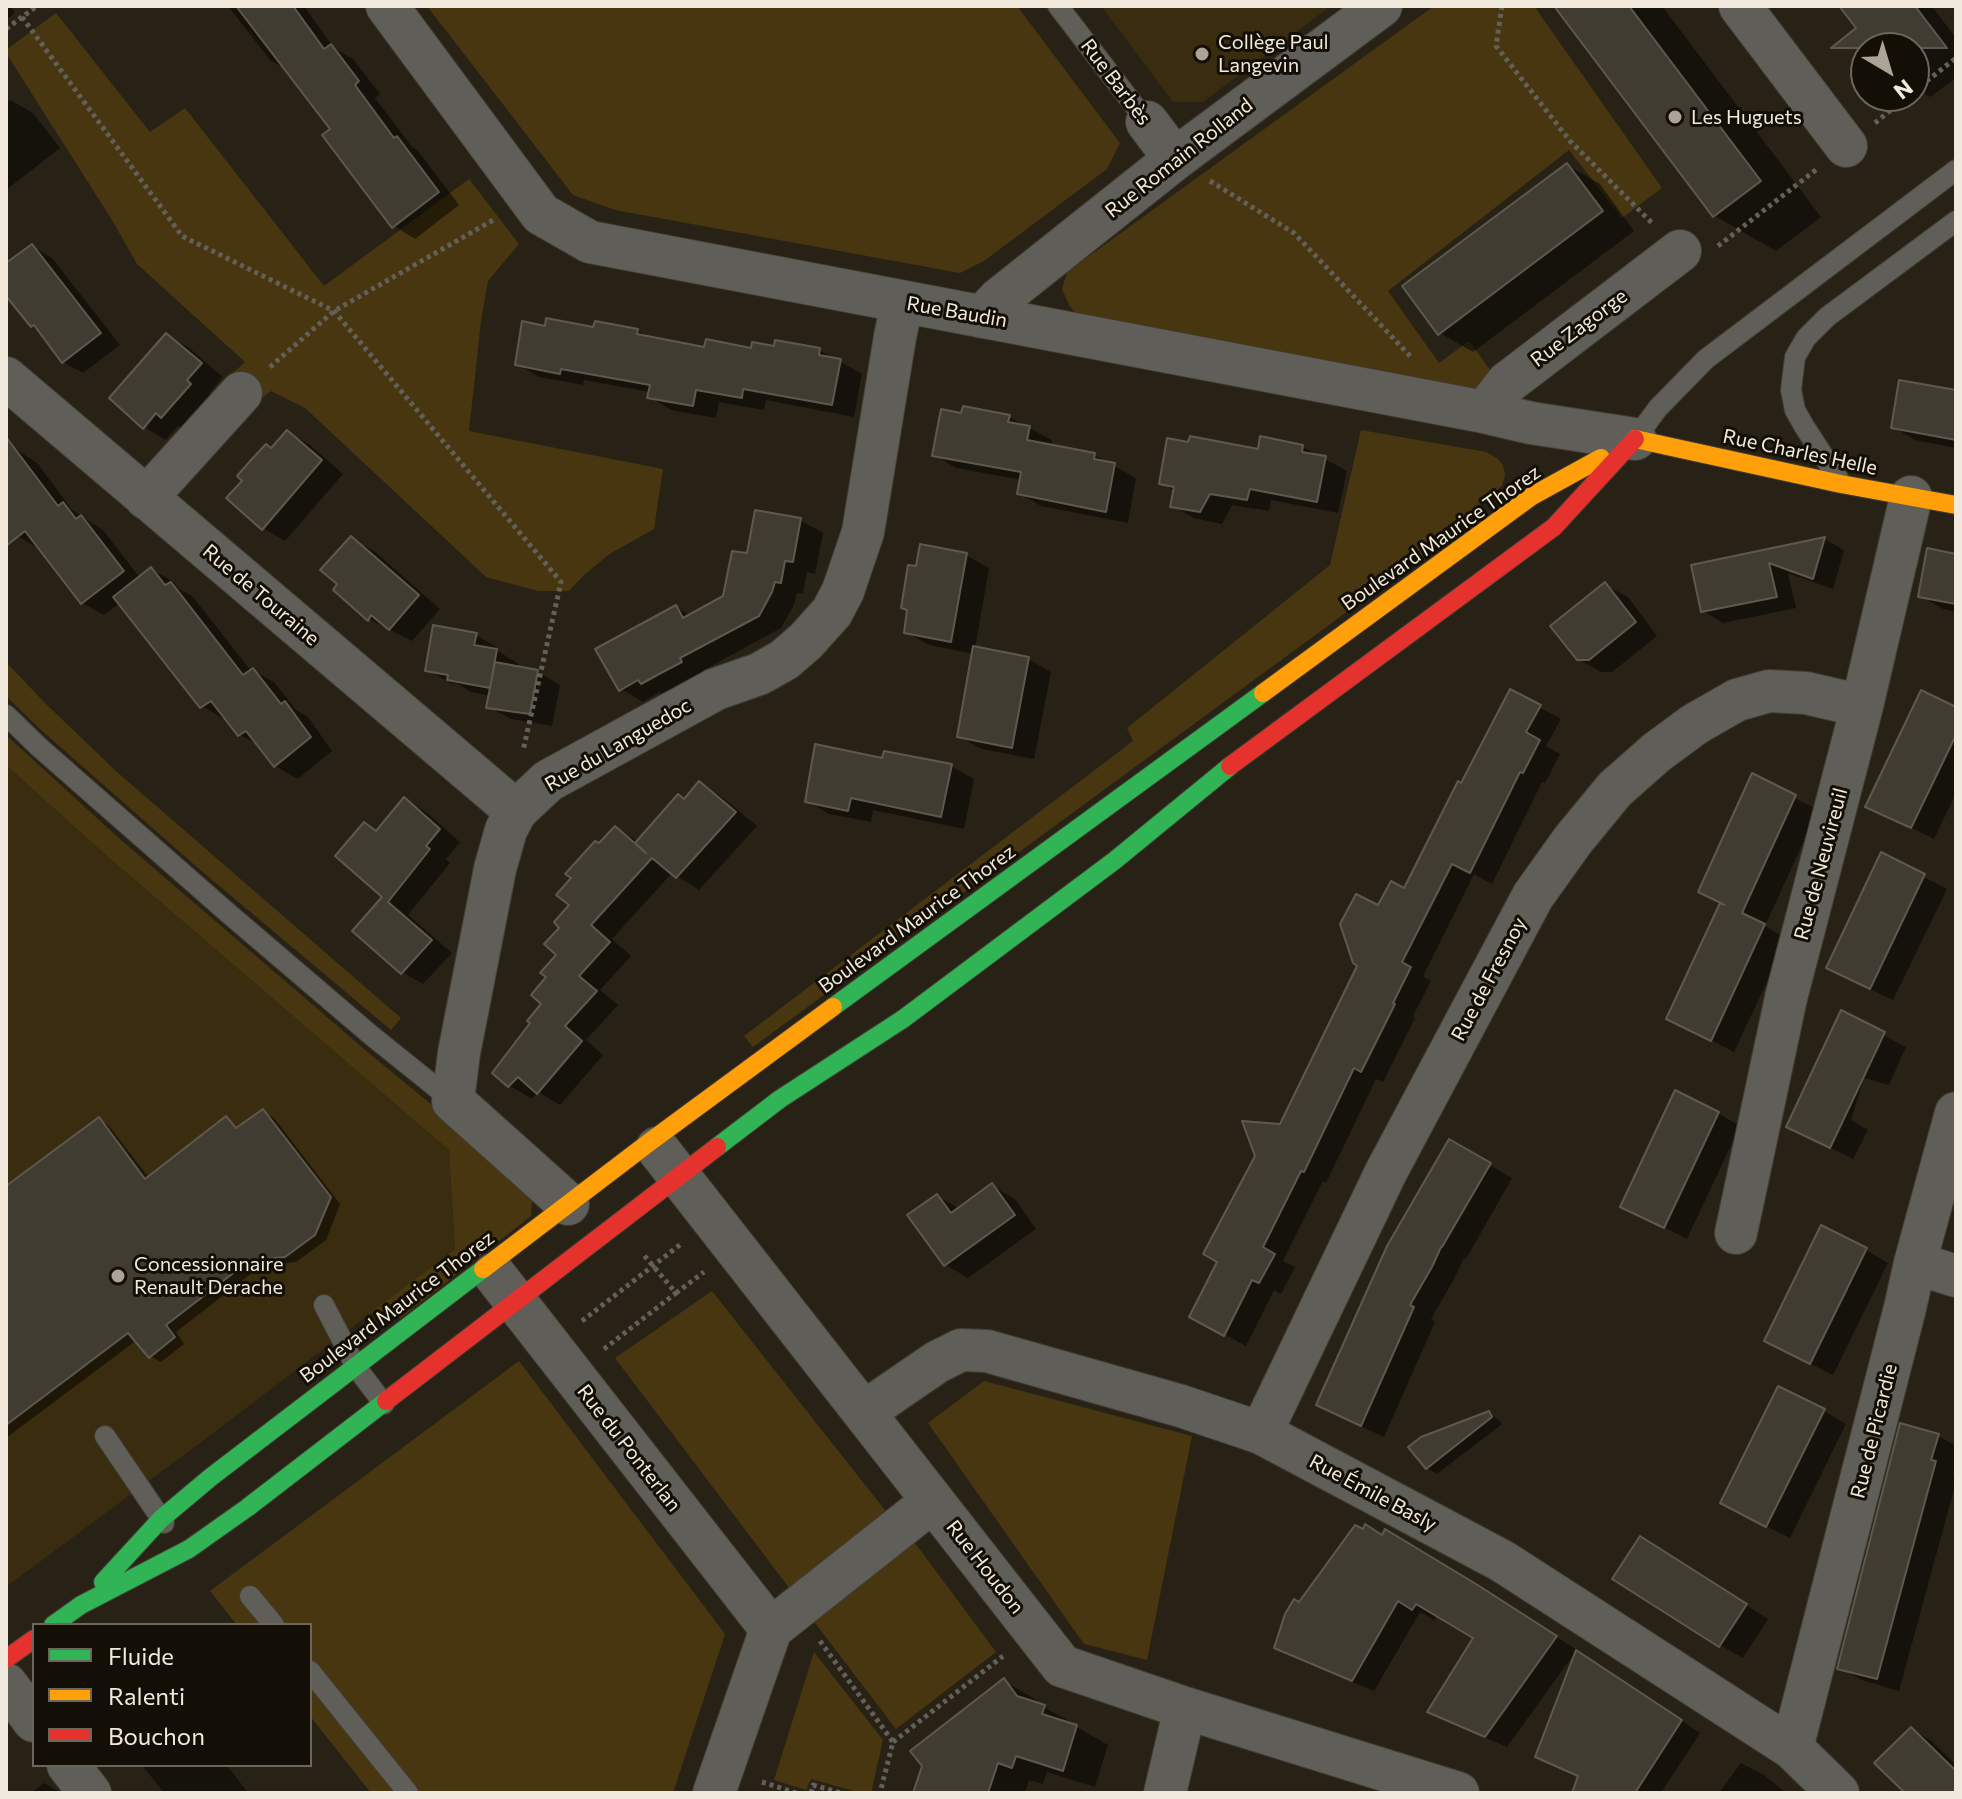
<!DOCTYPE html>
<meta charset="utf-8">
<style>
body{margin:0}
#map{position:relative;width:1962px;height:1799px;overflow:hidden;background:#282216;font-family:Commissioner,sans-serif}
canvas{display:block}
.frame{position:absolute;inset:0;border:8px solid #f1eadc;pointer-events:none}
.legend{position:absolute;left:32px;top:1623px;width:280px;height:144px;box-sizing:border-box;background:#140f06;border:2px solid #6c675c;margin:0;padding:10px 14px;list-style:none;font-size:24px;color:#f1eadc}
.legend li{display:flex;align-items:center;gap:16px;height:40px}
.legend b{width:40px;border:2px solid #6c675c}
.north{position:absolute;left:1850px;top:32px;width:80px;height:80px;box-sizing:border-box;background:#140f06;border:2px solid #6c675c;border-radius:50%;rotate:142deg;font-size:22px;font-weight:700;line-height:32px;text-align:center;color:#f1eadc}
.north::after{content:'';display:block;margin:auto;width:28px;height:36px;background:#aba497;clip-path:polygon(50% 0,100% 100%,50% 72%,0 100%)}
</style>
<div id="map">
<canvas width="1962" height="1799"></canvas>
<div class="frame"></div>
<ul class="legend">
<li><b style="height:10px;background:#30b455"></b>Fluide</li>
<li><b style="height:10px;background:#ff9f0a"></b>Ralenti</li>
<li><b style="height:10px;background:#e5322d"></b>Bouchon</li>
</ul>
<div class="north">N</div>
</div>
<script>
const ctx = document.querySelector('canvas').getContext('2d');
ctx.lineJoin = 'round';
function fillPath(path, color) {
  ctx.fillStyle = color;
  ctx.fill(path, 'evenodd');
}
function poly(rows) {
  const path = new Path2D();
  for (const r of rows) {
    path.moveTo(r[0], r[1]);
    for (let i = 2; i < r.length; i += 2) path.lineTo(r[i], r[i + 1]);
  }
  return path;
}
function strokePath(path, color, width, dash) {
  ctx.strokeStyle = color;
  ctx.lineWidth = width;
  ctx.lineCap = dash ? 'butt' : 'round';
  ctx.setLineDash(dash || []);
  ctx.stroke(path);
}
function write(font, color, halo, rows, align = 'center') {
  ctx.font = font + ' Commissioner,sans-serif';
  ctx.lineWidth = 6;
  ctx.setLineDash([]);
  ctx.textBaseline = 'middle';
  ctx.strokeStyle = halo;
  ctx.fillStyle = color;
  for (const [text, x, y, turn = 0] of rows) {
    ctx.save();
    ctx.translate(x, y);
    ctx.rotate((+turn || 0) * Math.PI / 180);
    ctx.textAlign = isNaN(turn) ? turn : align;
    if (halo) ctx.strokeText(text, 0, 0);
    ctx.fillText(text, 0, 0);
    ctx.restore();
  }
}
fillPath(poly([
 [1101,6,1331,6,1203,102,1173,102],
 [6,765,108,857,449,1150,455,1249,208,1437,6,1587]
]), '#392c0f');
fillPath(poly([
 [427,6,1017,6,1120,143,1107,169,984,261,960,273,615,210,573,195],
 [1434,6,1534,6,1662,188,1622,218,1569,150,1388,291,1439,363,1469,341,1494,375,1476,390,1081,320,1069,305,1062,289,1067,272],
 [56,13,150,132,185,108,324,286,469,179,519,244,488,281,481,321,469,431,663,469,654,529,608,555,583,576,569,591,538,591,486,577,305,408,271,391,253,405,224,381,245,362,137,264,112,220,6,53,6,50],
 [1361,430,1486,452,1497,458,1503,465,1505,475,1502,486,1456,524,1460,529,753,1047,744,1036,1133,741,1127,728,1330,565],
 [6,662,45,703,117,772,401,1018,391,1030,198,868,40,729,6,696],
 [6,735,121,840,370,1054,533,1188,531,1216,401,1318,370,1313,455,1249,449,1150,108,857,6,765],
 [712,1291,892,1519,793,1593,615,1358],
 [519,1361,725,1634,673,1793,371,1793,310,1716,310,1625,237,1625,210,1591],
 [984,1381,1192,1436,1147,1660,1084,1644,928,1423],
 [915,1543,996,1652,896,1729,812,1619],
 [814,1652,883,1740,871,1793,861,1793,811,1779,806,1790,774,1780]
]), '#473610');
fillPath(poly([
 [6,6,10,6,15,13,6,20],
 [228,6,304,6,334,48,353,59,380,94,375,98,412,147,418,151,459,205,415,239,394,226,333,130,287,70,270,60],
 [1556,6,1662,6,1821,217,1776,251,1715,216],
 [1842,6,1932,6,1956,38,1956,78,1930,97,1914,88,1914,48,1874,48],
 [10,100,33,113,60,148,6,190,6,104],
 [1567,165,1600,184,1634,231,1473,352,1440,333],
 [32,246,52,258,120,345,83,373,63,362,41,331,32,326,6,292,6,266],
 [546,328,638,331,652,339,706,349,819,350,862,374,854,417,766,400,764,410,719,402,716,418,671,410,649,397,650,392,584,380,583,385,539,377,517,364],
 [167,335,189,348,223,377,209,394,213,398,185,429,178,426,166,440,144,427],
 [1956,392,1956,448,1915,440,1893,427],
 [1009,417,1052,440,1051,446,1094,455,1136,478,1128,523,1041,506,1019,493,1022,480,956,468,934,455],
 [287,432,310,445,343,474,285,541,263,528,245,481],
 [6,442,38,464,72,510,103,530,140,578,151,569,174,582,178,588,193,597,251,671,253,670,275,683,296,710,308,717,332,751,298,779,275,766,260,746,240,735,226,718,224,719,202,706,120,603,104,615,82,603,39,549,18,536,6,521],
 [1303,447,1347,471,1338,513,1271,500,1269,511,1232,505,1222,524,1194,518,1172,506,1175,491,1161,483,1259,451],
 [800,520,823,533,815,574,807,572,803,594,797,593,794,605,781,628,702,671,703,675,665,696,660,692,643,702,621,689,676,607,691,616,725,597],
 [351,538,374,551,440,609,412,641,369,619],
 [1824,539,1844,550,1833,589,1788,573,1796,608,1723,623,1703,611,1694,567],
 [966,555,989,568,975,649,1028,659,1051,672,1034,759,982,749,959,736,974,654,929,645,906,632,918,568],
 [1956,556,1956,612,1943,609,1920,596],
 [1605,585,1628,597,1657,636,1612,672,1601,672,1578,659],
 [476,635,498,648,498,651,519,664,518,668,538,672,560,685,552,726,511,719,488,707,491,696,471,692,458,684,450,683,427,670],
 [1511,692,1561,719,1546,746,1560,754,1545,783,1542,782,1492,884,1474,874,1423,976,1431,981,1413,1016,1415,1018,1383,1082,1376,1079,1326,1183,1323,1181,1283,1261,1295,1267,1281,1294,1274,1290,1246,1346,1213,1328,1281,1127,1360,965,1379,908,1405,890],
 [1956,709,1956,793,1934,839,1868,806],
 [951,766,974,779,964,829,873,810,871,822,829,814,807,801],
 [1753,776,1818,810,1765,926,1787,939,1734,1052,1669,1018,1722,904],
 [700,784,722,797,757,826,699,890,672,873,612,939,631,956,600,990,618,1005,586,1040,603,1055,560,1105,538,1092,532,1099,510,1086,494,1073,544,1004,549,977,559,955,562,927,600,846,615,828,638,841,685,801],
 [405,800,426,812,460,842,446,859,450,863,408,915,452,953,423,984,402,972,365,824,378,832],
 [1882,855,1947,889,1893,1000,1851,980],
 [1842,1013,1906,1047,1889,1085,1864,1078,1851,1120,1868,1130,1853,1159,1788,1126],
 [263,1112,274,1118,340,1204,326,1240,296,1262,261,1266,176,1332,184,1344,161,1362,150,1356,137,1340,6,1438,6,1189,99,1119,109,1126,149,1178,226,1119,240,1128],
 [1718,1113,1740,1126,1687,1239,1622,1206],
 [1450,1142,1512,1178,1466,1259,1464,1258,1454,1279,1431,1319,1435,1322,1384,1437,1341,1417,1318,1404],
 [992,1186,1015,1199,1036,1229,968,1278,946,1265,910,1216,937,1196,960,1209],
 [1866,1250,1888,1263,1833,1375,1789,1353],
 [1824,1411,1846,1424,1790,1538,1745,1516],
 [1488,1413,1499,1420,1502,1424,1437,1474,1427,1468],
 [1938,1436,1956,1446,1956,1464,1953,1474,1956,1475,1956,1482,1899,1691,1862,1680,1840,1668],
 [1383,1537,1498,1599,1577,1650,1507,1747,1451,1723,1430,1711,1476,1637,1438,1614,1434,1620,1420,1612,1374,1691,1297,1659,1276,1647,1299,1605],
 [1662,1552,1768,1619,1743,1658,1720,1645],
 [1596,1663,1700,1733,1661,1793,1574,1793,1580,1777,1537,1756],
 [1004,1681,1035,1699,1040,1705,1076,1725,1075,1726,1108,1745,1095,1787,1047,1772,1043,1784,1029,1780,1025,1793,916,1793],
 [1911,1729,1932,1741,1956,1765,1956,1793,1907,1793],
 [1741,1763,1764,1775,1786,1793,1719,1793],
 [142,1765,227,1765,248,1793,164,1793],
 [44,1783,61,1793,31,1793]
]), '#0007');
const building = poly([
 [236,6,293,6,324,49,331,44,359,81,355,85,394,138,397,136,439,192,392,228,322,135,330,129,236,6],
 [1554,6,1629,6,1761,181,1713,217,1554,6],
 [1839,6,1915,6,1947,48,1831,48,1856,28,1839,6],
 [1567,163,1603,211,1438,335,1402,286,1567,163],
 [32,244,101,333,62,363,34,325,31,327,6,296,6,263,32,244],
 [546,318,593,327,595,321,638,329,637,334,704,347,706,339,751,348,752,342,774,346,775,340,820,348,819,355,841,359,832,405,743,389,742,398,696,390,693,406,647,398,650,385,561,369,560,374,515,365,522,321,545,326,546,318],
 [166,333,202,363,187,380,191,384,161,418,156,413,143,429,109,398,166,333],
 [1899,380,1956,390,1956,440,1891,428,1899,380],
 [963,406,1010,415,1008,422,1030,426,1027,440,1095,453,1094,459,1115,463,1106,512,1017,494,1021,472,932,456,941,409,961,413,963,406],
 [287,430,322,460,262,530,226,498,242,481,237,476,251,460,266,444,271,448,287,430],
 [1190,436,1258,449,1260,436,1303,445,1302,452,1326,456,1317,502,1250,489,1247,500,1210,494,1200,512,1170,507,1174,487,1159,484,1167,438,1188,442,1190,436],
 [6,437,58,506,63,502,76,519,81,515,124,571,81,604,25,531,6,546,6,437],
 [755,510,801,518,793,562,785,561,781,583,775,582,772,592,759,616,680,658,682,662,661,673,641,684,638,680,619,691,595,649,676,605,683,618,723,596,732,551,747,553,755,510],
 [351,536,419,595,389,630,371,615,368,621,333,590,337,584,320,570,351,536],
 [1825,537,1813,579,1769,563,1777,597,1701,612,1691,565,1825,537],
 [920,544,967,553,951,642,904,633,907,610,901,608,908,565,916,566,920,544],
 [1927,548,1956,554,1956,604,1918,597,1927,548],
 [151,567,165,585,171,582,243,675,253,668,281,704,285,701,311,737,274,767,246,731,238,736,211,701,200,708,113,597,151,567],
 [1605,582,1636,622,1589,660,1577,660,1550,626,1605,582],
 [433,625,477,633,474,645,497,649,490,688,447,680,448,675,425,671,433,625],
 [973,646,1029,657,1012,748,957,737,973,646],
 [495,662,538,670,530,714,486,708,495,662],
 [1510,689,1541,705,1526,732,1540,740,1523,773,1520,772,1470,873,1452,864,1402,962,1411,967,1393,1003,1395,1004,1361,1072,1354,1068,1304,1172,1301,1171,1263,1247,1275,1254,1259,1283,1252,1280,1224,1336,1189,1317,1217,1262,1203,1254,1255,1156,1242,1121,1280,1124,1357,966,1353,963,1340,924,1356,894,1378,905,1391,881,1404,888,1458,781,1461,783,1510,689],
 [1921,690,1956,707,1956,735,1911,828,1865,807,1921,690],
 [815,744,882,758,884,751,952,764,941,817,851,798,848,811,805,802,815,744],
 [1752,773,1796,795,1742,913,1765,924,1711,1041,1666,1019,1720,903,1725,905,1698,892,1752,773],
 [699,781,736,812,676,878,652,858,591,925,610,942,579,976,597,991,565,1026,582,1041,537,1094,518,1077,508,1087,492,1073,530,1023,527,1021,541,1004,531,995,546,977,540,973,556,955,544,944,559,928,554,922,569,905,556,895,571,878,565,874,595,841,599,843,615,826,646,853,635,843,678,794,684,799,699,781],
 [404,797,440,829,426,846,430,849,388,902,432,940,401,974,352,931,382,897,335,856,364,822,376,831,404,797],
 [1881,852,1925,874,1870,989,1826,968,1881,852],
 [1841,1010,1885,1032,1830,1148,1786,1127,1841,1010],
 [1675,1090,1719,1112,1664,1228,1620,1207,1675,1090],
 [263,1109,331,1197,315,1235,285,1257,249,1261,166,1325,175,1337,149,1358,128,1333,6,1425,6,1186,99,1117,145,1179,226,1116,236,1128,263,1109],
 [1449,1139,1491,1163,1442,1247,1441,1247,1432,1267,1410,1305,1414,1307,1361,1426,1316,1405,1387,1246,1449,1139],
 [992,1183,1015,1215,944,1266,907,1215,937,1194,951,1213,992,1183],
 [1821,1225,1867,1248,1810,1364,1764,1341,1821,1225],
 [1778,1386,1825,1409,1766,1527,1720,1503,1778,1386],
 [1489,1411,1492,1417,1426,1469,1408,1447,1421,1437,1489,1411],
 [1900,1423,1939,1434,1931,1460,1936,1461,1877,1679,1837,1669,1900,1423],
 [1365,1524,1382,1535,1385,1529,1476,1584,1557,1636,1485,1737,1427,1712,1473,1638,1416,1604,1412,1610,1398,1601,1352,1681,1274,1648,1285,1614,1294,1599,1299,1602,1355,1525,1363,1529,1365,1524],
 [1640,1536,1747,1604,1719,1647,1612,1579,1640,1536],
 [1576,1650,1682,1720,1635,1793,1572,1793,1578,1776,1535,1757,1576,1650],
 [1004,1678,1017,1696,1045,1705,1042,1714,1077,1725,1063,1771,1016,1756,1012,1768,998,1763,988,1793,913,1793,922,1766,910,1751,1004,1678],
 [1911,1727,1956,1771,1956,1793,1905,1793,1874,1763,1911,1727]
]);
fillPath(building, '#413c32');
strokePath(building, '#5e594f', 2);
const lane = poly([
 [1058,6,1147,122],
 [1635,439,1658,408,1706,359,1956,170],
 [1839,480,1804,426,1795,410,1791,390,1795,357,1806,338,1827,317,1956,221],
 [6,715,39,747,228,913,372,1036,453,1101],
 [324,1305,356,1367,384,1404],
 [105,1436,164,1523],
 [250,1596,274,1625],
 [310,1671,408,1793]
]);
const street = poly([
 [387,6,541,214,590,242,1484,412,1531,423,1635,439],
 [1740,6,1846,146],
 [1147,122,1175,159],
 [982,317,999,299,1175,159,1381,6],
 [6,378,516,811],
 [1484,412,1507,383,1680,251],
 [146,498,241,393],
 [657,1148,1062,1666,1185,1708,1458,1793],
 [568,1204,453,1101,459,1053,495,869,506,830,516,811,548,781,716,689,759,674,784,660,806,641,832,612,843,591,863,532,895,337,902,303],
 [1736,1233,1786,998,1862,706,1911,497],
 [1915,1263,1956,1276],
 [494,1274,771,1629],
 [864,1412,937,1362,961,1350,987,1351,1181,1406,1261,1433,1502,1561,1792,1748,1838,1793],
 [1261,1433,1386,1172,1533,896,1573,840,1615,789,1657,752,1695,724,1737,700,1769,691,1806,693,1862,706],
 [6,1684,34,1721],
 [1792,1748,1905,1308,1915,1263,1956,1113],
 [68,1765,90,1793],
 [714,1793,771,1629,933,1501],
 [1165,1793,1185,1708]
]);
const fast = poly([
 [833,1007,1263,693],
 [717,1147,780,1099,903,1019,1114,861,1230,766],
 [103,1582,161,1519,211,1477,483,1269],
 [53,1625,81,1605,189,1549,247,1508,386,1401]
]);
const slow = poly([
 [1635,439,1841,484,1956,505],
 [1263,693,1532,496,1601,458],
 [483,1269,651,1141,833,1007]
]);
const jam = poly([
 [1230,766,1554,527,1635,439],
 [386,1401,717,1147],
 [6,1659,34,1639]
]);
strokePath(lane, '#423d33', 22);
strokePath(street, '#423d33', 44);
strokePath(fast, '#423d33', 20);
strokePath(slow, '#423d33', 20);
strokePath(jam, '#423d33', 20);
strokePath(poly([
 [1502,6,1496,46,1570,141,1652,223],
 [22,17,182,236,334,311,561,582,523,751],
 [6,29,37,6],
 [1914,91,1956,58],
 [1875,123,1908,96],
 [1210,181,1294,233,1411,357],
 [1718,246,1817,169],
 [270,367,334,311,495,219],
 [676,1293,704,1272],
 [582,1321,681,1244],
 [604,1349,676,1293,643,1254],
 [820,1641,893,1742,880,1793],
 [893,1742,1003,1656],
 [762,1782,796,1793],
 [811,1793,813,1785,841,1793]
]), '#63605a', 5, [4, 4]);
strokePath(lane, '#605e59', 20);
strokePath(street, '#605e59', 42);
strokePath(fast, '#30b455', 18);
strokePath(slow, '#ff9f0a', 18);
strokePath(jam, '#e5322d', 18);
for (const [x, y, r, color] of [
 [1202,54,8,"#aba497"],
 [1675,117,8,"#aba497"],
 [118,1276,8,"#aba497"]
]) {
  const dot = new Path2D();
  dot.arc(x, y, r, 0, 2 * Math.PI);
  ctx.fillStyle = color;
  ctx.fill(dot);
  strokePath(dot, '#140f06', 3);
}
write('20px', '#f1eadc', '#140f06', [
 ["Collège Paul",1218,42],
 ["Langevin",1218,65],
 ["Les Huguets",1691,117],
 ["Concessionnaire",134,1264],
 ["Renault Derache",134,1287]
], 'left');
write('20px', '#f1eadc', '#140f06', [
 ["Rue Barbès",1116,82,53],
 ["Rue Romain Rolland",1179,158,-38],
 ["Rue Baudin",957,312,10],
 ["Rue Zagorge",1579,328,-37],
 ["Rue Charles Helle",1800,452,12],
 ["Boulevard Maurice Thorez",1441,538,-35],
 ["Rue de Touraine",261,595,40],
 ["Rue du Languedoc",618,745,-30],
 ["Rue de Neuvireuil",1821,864,-75],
 ["Boulevard Maurice Thorez",917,919,-36],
 ["Rue de Fresnoy",1489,979,-62],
 ["Boulevard Maurice Thorez",397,1307,-37],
 ["Rue de Picardie",1874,1431,-76],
 ["Rue du Ponterlan",629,1448,52],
 ["Rue Émile Basly",1373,1493,28],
 ["Rue Houdon",985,1567,52]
]);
</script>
